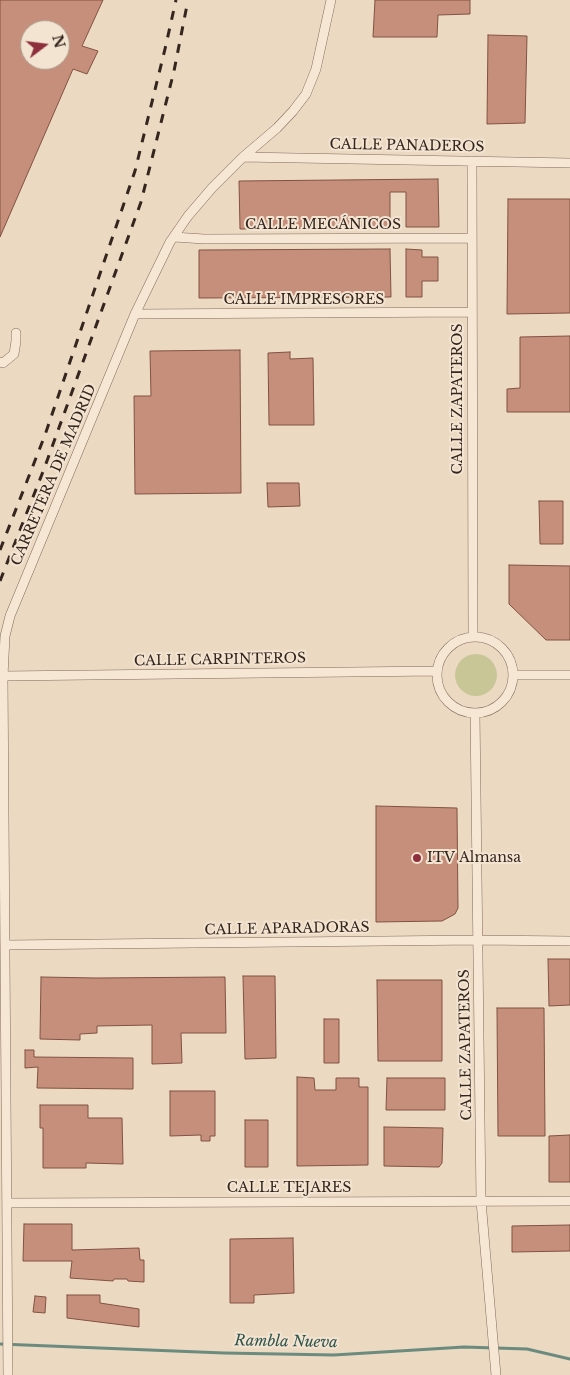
<!DOCTYPE html>
<meta charset="utf-8">
<style>
body{margin:0}
#map{position:relative;width:570px;height:1375px;overflow:hidden;background:#ebd9c2;font-family:"Libre Baskerville",serif}
canvas{display:block}
.north{position:absolute;left:20px;top:20px;width:50px;height:50px;box-sizing:border-box;background:#f3e4d1;border:1px solid #a79889;border-radius:50%;rotate:75deg;font-size:14px;font-weight:700;line-height:20px;text-align:center;color:#34251e}
.north::after{content:'';display:block;margin:auto;width:18px;height:22px;background:#8e2f3e;clip-path:polygon(50% 0,100% 100%,50% 72%,0 100%)}
</style>
<div id="map">
<canvas width="570" height="1375"></canvas>
<div class="north">N</div>
</div>
<script>
const ctx = document.querySelector('canvas').getContext('2d');
ctx.lineJoin = 'round';
function fillPath(path, color) {
  ctx.fillStyle = color;
  ctx.fill(path, 'evenodd');
}
function poly(rows) {
  const path = new Path2D();
  for (const r of rows) {
    if (r.length === 3) {
      path.moveTo(r[0] + r[2], r[1]);
      path.arc(r[0], r[1], r[2], 0, 2 * Math.PI);
      continue;
    }
    path.moveTo(r[0], r[1]);
    for (let i = 2; i < r.length; i += 2) path.lineTo(r[i], r[i + 1]);
  }
  return path;
}
function strokePath(path, color, width, dash) {
  ctx.strokeStyle = color;
  ctx.lineWidth = width;
  ctx.lineCap = dash ? 'butt' : 'round';
  ctx.setLineDash(dash || []);
  ctx.stroke(path);
}
function write(font, color, halo, rows, align = 'center') {
  ctx.font = font + ' "Libre Baskerville",serif';
  ctx.lineWidth = 4;
  ctx.setLineDash([]);
  ctx.textBaseline = 'middle';
  ctx.strokeStyle = halo;
  ctx.fillStyle = color;
  for (const [text, x, y, turn = 0] of rows) {
    ctx.save();
    ctx.translate(x, y);
    ctx.rotate((+turn || 0) * Math.PI / 180);
    ctx.textAlign = isNaN(turn) ? turn : align;
    if (halo) ctx.strokeText(text, 0, 0);
    ctx.fillText(text, 0, 0);
    ctx.restore();
  }
}
fillPath(poly([
 [476,675,21]
]), '#c8c697');
strokePath(poly([
 [0,1344,224,1353,334,1355,464,1347,527,1349,570,1359]
]), '#6c8b7f', 3);
const building = poly([
 [0,0,103,0,82,46,98,51,87,74,73,69,0,237,0,0],
 [30,30,60,30,60,60,30,60,30,30],
 [375,0,470,0,470,14,438,15,437,37,373,37,375,0],
 [488,35,527,36,525,123,487,124,488,35],
 [438,179,439,227,406,227,406,192,390,192,390,227,240,229,239,181,438,179],
 [508,199,570,199,570,313,507,314,508,199],
 [390,249,391,297,199,298,199,250,390,249],
 [406,249,422,250,422,257,438,257,438,281,422,281,422,297,406,297,406,249],
 [570,336,570,412,507,412,507,389,520,388,520,337,570,336],
 [240,350,241,493,135,494,134,396,151,396,150,351,240,350],
 [290,352,290,359,313,358,314,425,269,425,268,353,290,352],
 [267,483,299,483,300,506,268,507,267,483],
 [539,501,563,501,563,544,540,544,539,501],
 [509,565,570,566,570,640,546,640,509,604,509,565],
 [376,806,457,808,458,908,455,914,442,921,376,922,376,806],
 [548,959,570,959,570,1005,549,1006,548,959],
 [243,976,275,976,276,1058,245,1059,243,976],
 [41,977,96,978,225,977,226,1033,181,1033,182,1063,152,1064,152,1025,97,1026,97,1033,80,1034,80,1040,40,1039,41,977],
 [377,980,442,980,442,1061,378,1061,377,980],
 [497,1008,544,1008,545,1136,498,1136,497,1008],
 [324,1019,339,1019,339,1063,324,1063,324,1019],
 [25,1050,34,1050,34,1057,133,1058,133,1089,37,1088,38,1067,25,1068,25,1050],
 [297,1077,314,1078,315,1090,336,1090,336,1078,359,1078,359,1087,368,1087,368,1165,297,1166,297,1077],
 [387,1078,445,1078,445,1110,386,1110,387,1078],
 [170,1091,215,1091,215,1136,210,1136,210,1141,201,1141,201,1135,170,1136,170,1091],
 [40,1105,88,1105,88,1118,122,1118,123,1164,86,1163,86,1168,43,1168,43,1128,40,1128,40,1105],
 [245,1120,268,1120,268,1167,245,1167,245,1120],
 [384,1127,443,1128,442,1163,439,1167,384,1166,384,1127],
 [570,1135,570,1182,549,1182,549,1136,570,1135],
 [24,1224,72,1224,72,1250,139,1248,140,1260,144,1260,144,1282,128,1281,127,1279,114,1279,113,1281,70,1278,72,1261,23,1261,24,1224],
 [570,1225,570,1251,512,1252,512,1226,570,1225],
 [293,1238,294,1293,254,1295,254,1303,230,1303,230,1239,293,1238],
 [67,1295,100,1295,100,1303,139,1309,139,1327,67,1318,67,1295],
 [35,1296,46,1297,45,1313,33,1312,35,1296]
]);
fillPath(building, '#c68f7b');
strokePath(building, '#815242', 1);
const minor = poly([
 [243,157,570,163],
 [472,161,473,636],
 [174,237,204,239,472,238],
 [135,314,472,312],
 [0,362,3,363,14,354,16,341,16,333],
 [475,675,38],
 [513,675,570,675],
 [3,676,437,671],
 [475,713,481,1201,496,1375],
 [5,945,478,940,570,941],
 [7,1203,570,1201],
 [8,1375,3,676,5,636,10,616,135,314,170,242,188,216,212,188,243,157,277,128,293,111,306,94,316,69,331,0]
]);
strokePath(minor, '#836a5b', 10);
strokePath(minor, '#f6e7d5', 9);
strokePath(poly([
 [0,550,45,435,135,171,165,49,176,0],
 [0,581,44,469,141,202,174,71,188,0]
]), '#34251e', 3, [9, 9]);
for (const [x, y, r, color] of [
 [417,858,5,"#8e2f3e"]
]) {
  const dot = new Path2D();
  dot.arc(x, y, r, 0, 2 * Math.PI);
  ctx.fillStyle = color;
  ctx.fill(dot);
  strokePath(dot, '#f3e4d1', 2);
}
write('14px', '#34251e', '#f3e4d1', [
 ["CALLE PANADEROS",407,146,1],
 ["CALLE MECÁNICOS",323,225],
 ["CALLE IMPRESORES",304,300],
 ["CALLE ZAPATEROS",458,399,-90],
 ["CARRETERA DE MADRID",54,475,-67],
 ["CALLE CARPINTEROS",220,660,-1],
 ["CALLE APARADORAS",287,929,-1],
 ["CALLE ZAPATEROS",466,1045,-91],
 ["CALLE TEJARES",289,1188]
]);
write('14px', '#34251e', '#f3e4d1', [
 ["ITV Almansa",427,858]
], 'left');
write('italic 15px', '#2e534b', '#f3e4d1', [
 ["Rambla Nueva",286,1342,1]
]);
</script>
